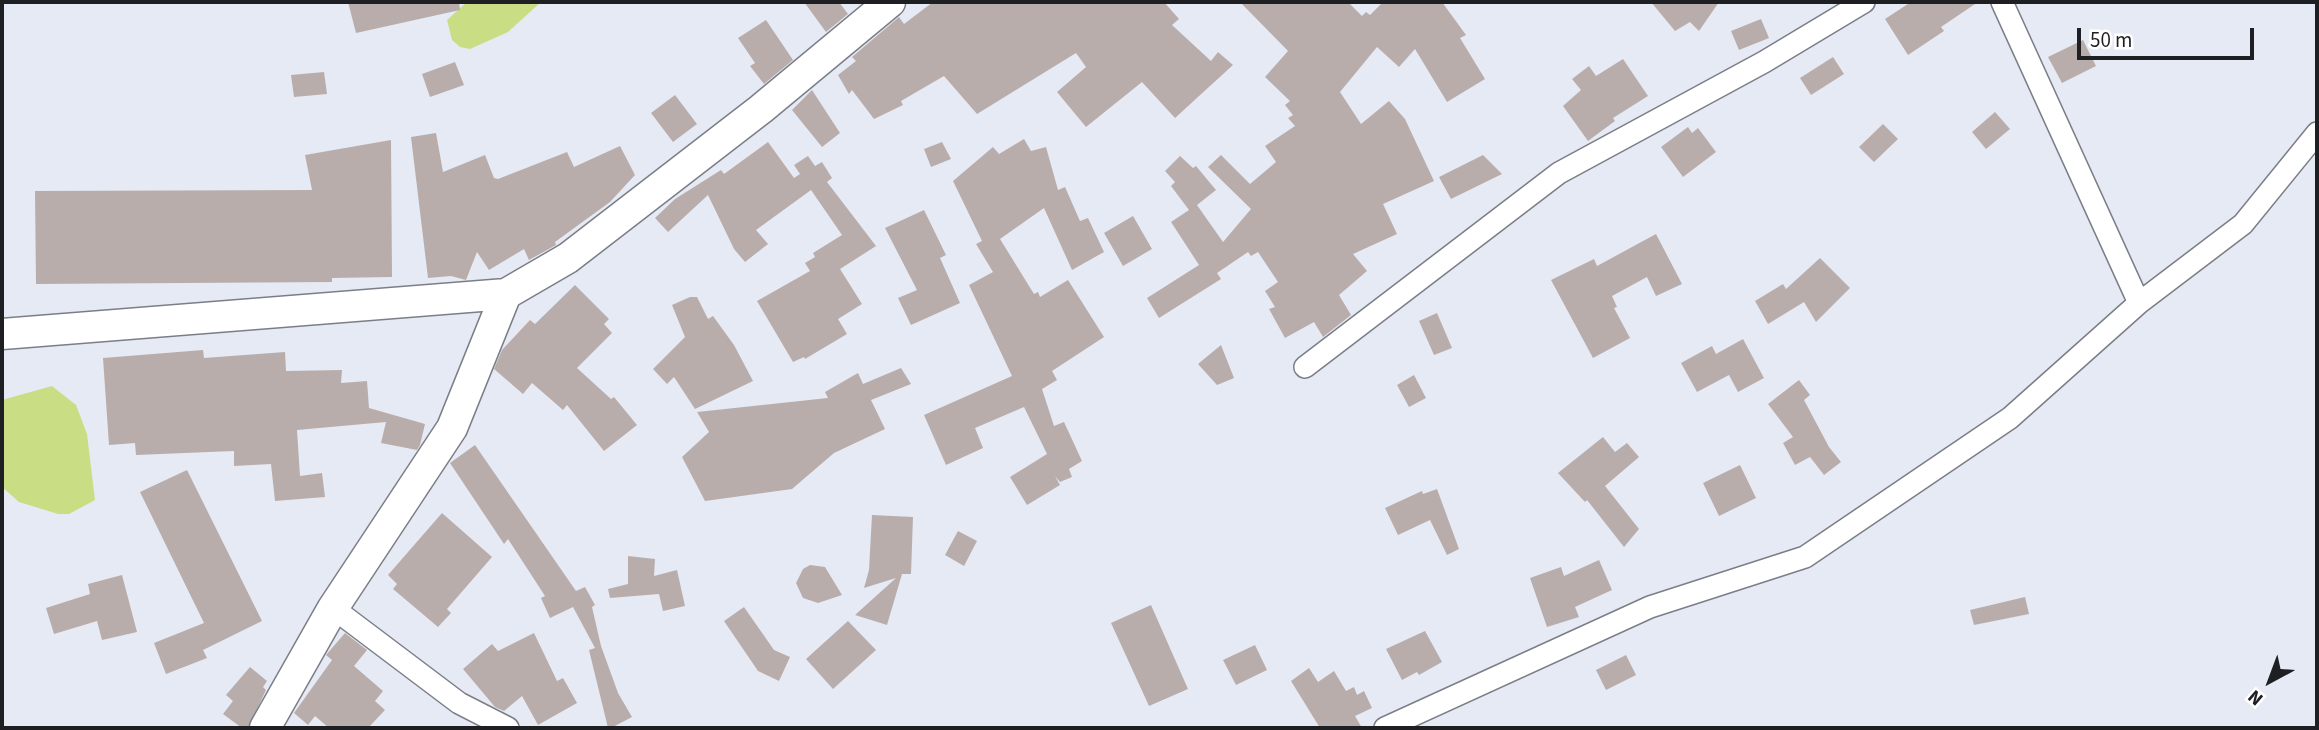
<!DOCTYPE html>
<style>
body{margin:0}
#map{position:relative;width:2319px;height:730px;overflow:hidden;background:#e6eaf4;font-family:"Source Sans 3",sans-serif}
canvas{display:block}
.frame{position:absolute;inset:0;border:4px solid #1e1f23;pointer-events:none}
.north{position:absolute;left:2235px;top:646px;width:70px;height:70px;-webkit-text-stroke:5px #fff;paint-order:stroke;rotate:221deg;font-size:19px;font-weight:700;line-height:28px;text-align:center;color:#1e1f23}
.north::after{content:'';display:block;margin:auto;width:24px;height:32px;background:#1e1f23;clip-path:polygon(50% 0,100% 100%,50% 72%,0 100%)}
.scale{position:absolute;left:2077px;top:28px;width:177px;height:32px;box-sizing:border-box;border:4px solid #1e1f23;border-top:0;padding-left:9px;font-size:21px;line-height:24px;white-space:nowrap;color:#1e1f23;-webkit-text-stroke:5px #fff;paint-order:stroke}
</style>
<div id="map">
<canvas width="2319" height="730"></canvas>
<div class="frame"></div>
<div class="north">N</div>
<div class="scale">50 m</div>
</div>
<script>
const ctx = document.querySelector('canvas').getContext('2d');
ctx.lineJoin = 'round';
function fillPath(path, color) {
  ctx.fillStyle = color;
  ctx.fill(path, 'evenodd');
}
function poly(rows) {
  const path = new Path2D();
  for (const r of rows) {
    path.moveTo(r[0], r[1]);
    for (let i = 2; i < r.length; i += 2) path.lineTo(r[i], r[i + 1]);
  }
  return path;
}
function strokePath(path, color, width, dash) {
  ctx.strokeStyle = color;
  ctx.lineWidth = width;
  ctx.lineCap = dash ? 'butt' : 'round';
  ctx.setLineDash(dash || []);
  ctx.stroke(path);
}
fillPath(poly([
 [467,2,541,2,508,32,470,49,460,47,452,40,447,20],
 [52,386,76,405,87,434,95,500,69,514,58,514,19,502,2,487,2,400]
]), '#c9de84');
fillPath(poly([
 [348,2,459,2,460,10,356,33],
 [804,2,839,2,848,14,826,32],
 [933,2,1164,2,1179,19,1172,25,1211,61,1218,52,1233,65,1175,118,1142,82,1086,127,1057,92,1086,67,1076,53,977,114,944,76,901,101,903,105,874,119,852,90,849,94,838,75,856,61,852,57,899,17,904,24],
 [1240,2,1348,2,1362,16,1366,12,1370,15,1383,2,1442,2,1466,35,1460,38,1485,79,1447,102,1415,49,1399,67,1377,47,1340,92,1361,124,1389,101,1405,119,1434,181,1383,204,1397,234,1353,254,1367,271,1339,295,1351,315,1323,337,1314,322,1285,338,1269,309,1275,307,1265,291,1278,282,1258,252,1251,256,1248,252,1217,273,1221,279,1159,318,1147,298,1199,265,1171,222,1189,210,1171,186,1175,182,1165,171,1180,156,1193,168,1196,166,1216,190,1197,205,1223,242,1251,209,1208,167,1221,155,1250,184,1276,162,1265,146,1295,126,1288,118,1293,115,1285,105,1290,101,1265,77,1288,51],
 [1651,2,1719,2,1699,31,1690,22,1675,31],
 [1911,2,1978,2,1941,27,1944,31,1908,55,1885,19],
 [1761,19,1769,38,1739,50,1731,31],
 [766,20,793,60,764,84,750,66,755,63,738,38],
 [2083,40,2096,66,2062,83,2048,57],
 [1833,57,1844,74,1811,95,1800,78],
 [1623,59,1648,96,1613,118,1615,121,1588,141,1563,106,1581,90,1572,79,1589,66,1596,76],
 [455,62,464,85,430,97,422,74],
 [324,72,327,94,294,97,291,75],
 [812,90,840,133,822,147,792,110],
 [675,95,697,124,673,142,651,113],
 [1995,112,2010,129,1986,149,1972,132],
 [1883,124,1898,139,1874,162,1859,147],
 [1688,127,1692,133,1698,128,1716,152,1683,177,1661,147],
 [436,133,443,172,485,155,494,178,498,179,567,152,574,167,620,146,635,175,610,202,555,242,556,245,529,260,524,249,489,270,477,252,466,280,451,276,428,278,411,137],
 [1024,139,1031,151,1046,147,1058,190,1065,187,1080,221,1088,218,1104,252,1072,270,1044,208,1000,239,1034,294,1038,292,1040,297,1068,280,1104,337,1052,371,1057,380,1042,389,1054,426,1064,422,1082,461,1069,469,1072,477,1060,482,1055,476,1060,485,1027,505,1010,477,1047,454,1024,407,975,428,983,448,946,465,924,415,1012,376,969,285,993,272,976,244,982,241,953,181,993,147,999,154],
 [391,140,392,277,332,278,332,282,36,284,35,191,312,190,305,155],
 [768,142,794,178,800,174,794,165,808,156,815,166,822,162,832,178,827,182,876,246,840,269,862,304,838,319,847,334,805,359,804,357,793,362,757,301,810,271,805,263,815,257,813,253,842,235,811,190,756,230,768,244,745,262,734,249,708,195,668,232,655,218,675,199,721,170,724,174],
 [942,142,951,159,931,167,924,149],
 [1483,155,1502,174,1451,199,1439,177],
 [924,210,946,255,940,258,960,303,911,325,898,298,917,290,885,228],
 [1133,216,1152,249,1123,266,1104,233],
 [1656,234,1682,284,1656,296,1647,277,1612,296,1617,307,1614,308,1630,338,1593,358,1551,280,1594,259,1597,266],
 [1820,258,1850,288,1816,322,1804,302,1768,324,1755,301,1783,284,1786,289],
 [575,285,609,319,604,324,612,333,577,368,611,399,614,397,637,425,604,451,567,405,563,410,532,383,523,394,494,369,502,350,530,320,535,324],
 [690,297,697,297,708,319,713,316,734,345,753,381,695,409,674,377,667,384,653,369,685,337,672,305],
 [1437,313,1452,348,1434,355,1419,321],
 [1743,339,1764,378,1738,392,1729,375,1697,392,1681,363,1712,346,1716,354],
 [1221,345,1234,378,1217,385,1198,364],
 [203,350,204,358,285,352,286,371,342,370,341,383,367,381,369,408,425,424,420,445,417,450,381,443,386,422,297,430,300,476,322,473,325,497,275,501,271,464,234,466,234,451,136,455,135,443,109,445,103,358],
 [901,368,911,384,871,400,885,429,834,453,792,489,705,501,682,457,709,432,697,412,828,398,825,392,858,373,863,384],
 [1414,375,1426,398,1409,407,1397,385],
 [1799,380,1810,395,1804,400,1829,447,1841,462,1824,475,1810,457,1795,465,1783,443,1793,437,1768,404],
 [1603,437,1615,452,1627,443,1639,457,1605,486,1639,529,1624,547,1587,500,1585,502,1558,473],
 [475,445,576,591,585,587,595,605,592,607,601,646,618,693,632,717,611,728,608,728,589,650,595,648,573,607,550,618,541,598,545,596,508,539,504,544,450,463],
 [1740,465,1756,498,1719,516,1703,483],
 [187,470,262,621,203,650,207,658,166,674,154,643,204,623,140,492],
 [1437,489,1459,549,1447,555,1430,520,1398,535,1385,508,1422,491,1423,494],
 [442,513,492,557,447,609,451,613,438,627,393,589,397,584,388,575],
 [872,515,913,517,911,574,902,574,887,625,855,615,896,578,864,588,869,570],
 [958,531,977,541,964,566,945,555],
 [628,556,655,559,654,576,677,570,685,606,663,611,659,594,610,598,608,589,628,584],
 [1599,560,1612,590,1575,607,1579,617,1547,627,1530,578,1561,567,1564,576],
 [810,565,825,567,842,595,818,603,803,598,796,583,803,569],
 [122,575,137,632,102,640,97,621,54,634,46,608,90,594,88,584],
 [2025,597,2029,614,1974,625,1970,610],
 [1151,605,1188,689,1149,706,1111,623],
 [744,607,774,650,790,657,779,681,758,671,724,621],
 [848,621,876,650,833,689,806,659],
 [1425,631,1442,662,1419,675,1417,672,1402,680,1386,649],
 [345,633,367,650,354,666,383,691,375,701,385,710,368,728,329,728,315,716,308,725,294,713,332,660,326,655],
 [534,633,557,681,563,678,577,703,538,725,522,696,504,711,495,707,463,669,492,644,498,651],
 [1255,645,1267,670,1236,685,1223,660],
 [1626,655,1636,675,1606,690,1596,670],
 [250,667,267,681,263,687,266,690,248,728,242,728,223,714,233,701,226,695],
 [1309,668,1318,682,1334,671,1346,691,1354,687,1357,695,1364,691,1372,708,1355,716,1362,728,1320,728,1291,681]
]), '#b9adab');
const street = poly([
 [2002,2,2139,303],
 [1305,367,1559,173,1764,62,1864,2],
 [333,608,459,703,508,728],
 [1385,728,1650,607,1805,557,2010,418,2139,303,2243,224,2317,133]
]);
const secondary = poly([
 [2,334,506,294,568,258,761,109,890,2],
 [265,728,333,608,452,428,506,294]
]);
strokePath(street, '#7b7e87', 24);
strokePath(secondary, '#7b7e87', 33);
strokePath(street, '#fff', 21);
strokePath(secondary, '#fff', 30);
</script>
